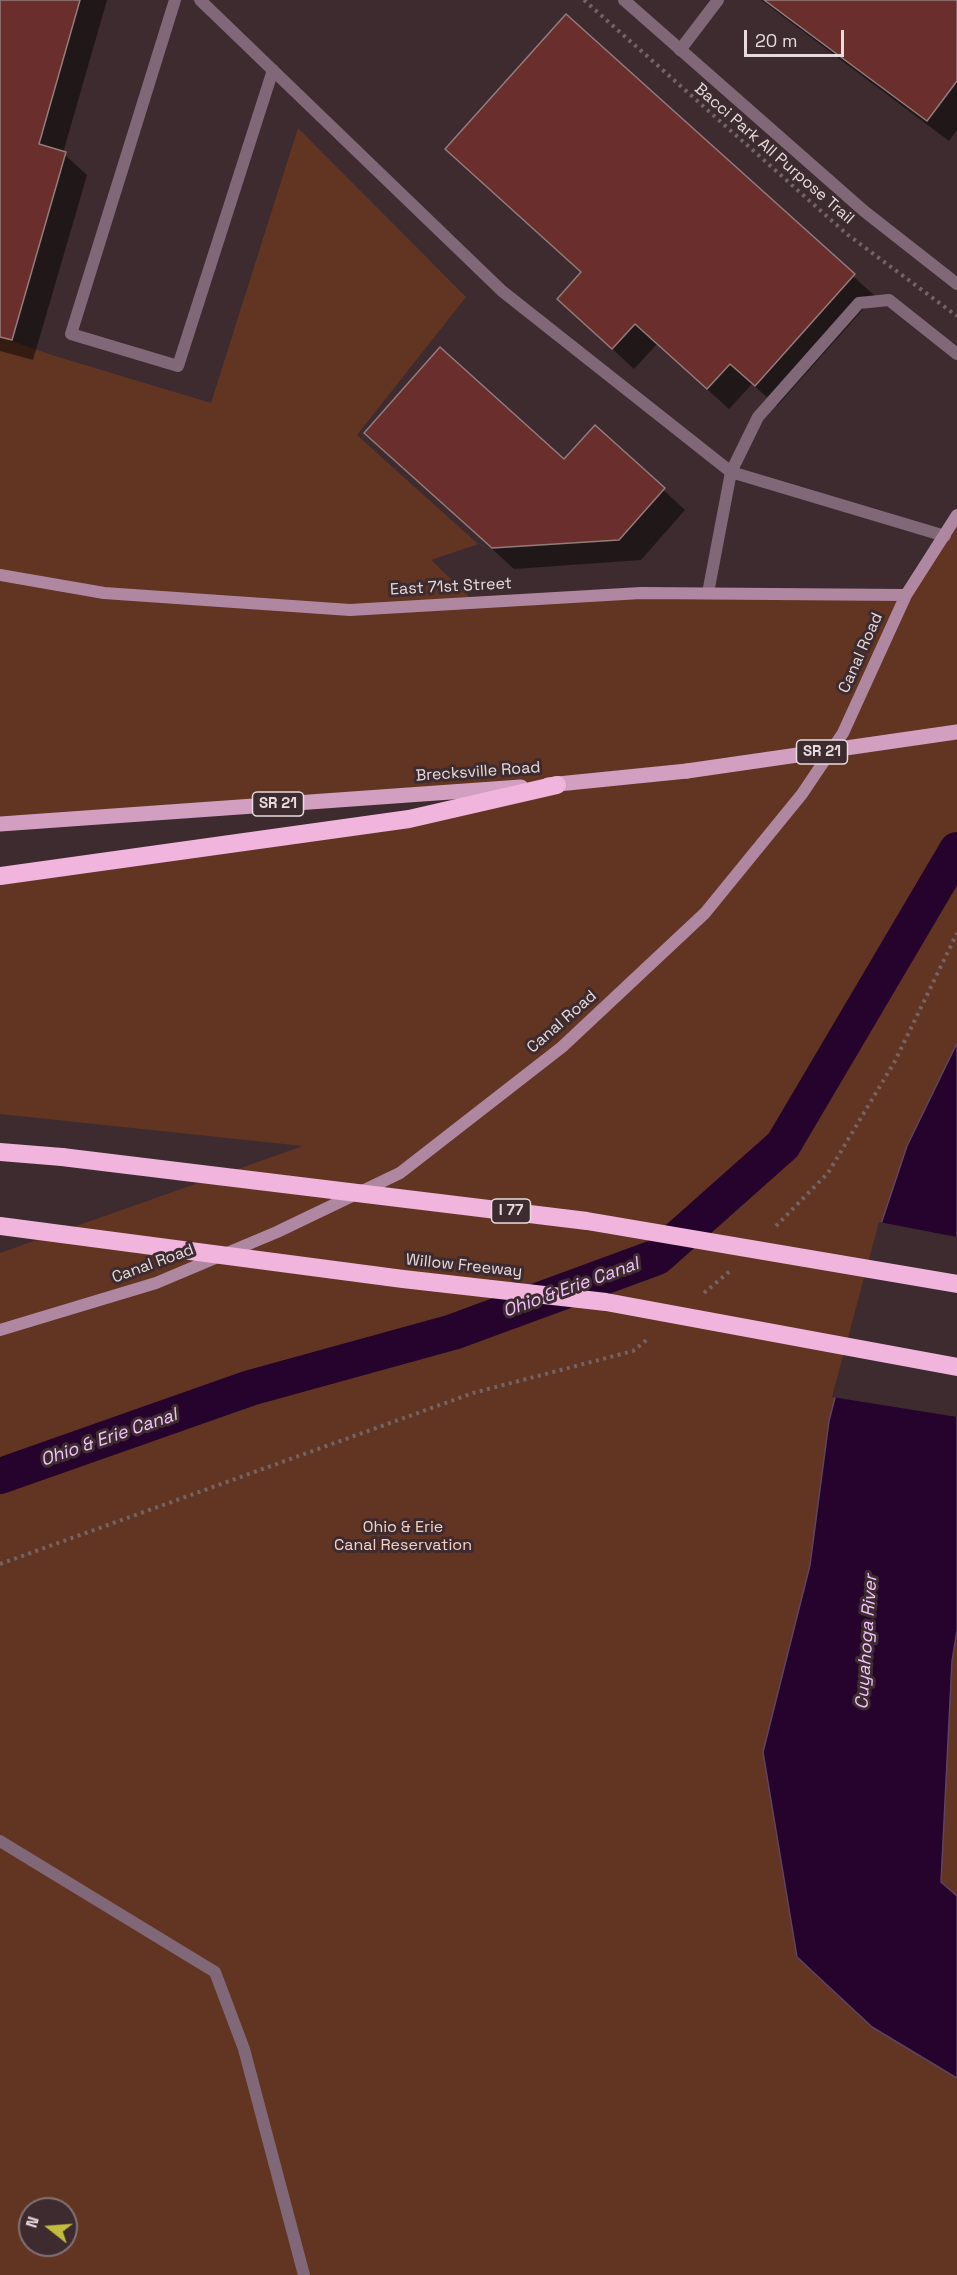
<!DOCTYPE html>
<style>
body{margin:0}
#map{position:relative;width:957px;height:2275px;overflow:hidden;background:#3d2b2f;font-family:"Space Grotesk",sans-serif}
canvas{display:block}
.north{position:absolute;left:18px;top:2197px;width:60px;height:60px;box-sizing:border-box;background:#3d2b2f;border:2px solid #817175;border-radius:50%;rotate:287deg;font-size:16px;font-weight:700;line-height:24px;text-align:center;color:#e7dbdd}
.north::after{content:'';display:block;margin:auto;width:21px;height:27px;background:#c2bd3f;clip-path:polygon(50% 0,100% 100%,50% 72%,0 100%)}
.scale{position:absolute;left:744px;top:30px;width:100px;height:27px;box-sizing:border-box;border:3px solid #e7dbdd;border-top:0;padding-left:8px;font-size:18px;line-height:21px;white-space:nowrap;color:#e7dbdd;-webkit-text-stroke:4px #3d2b2f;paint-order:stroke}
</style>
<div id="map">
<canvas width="957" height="2275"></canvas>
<div class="north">N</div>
<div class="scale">20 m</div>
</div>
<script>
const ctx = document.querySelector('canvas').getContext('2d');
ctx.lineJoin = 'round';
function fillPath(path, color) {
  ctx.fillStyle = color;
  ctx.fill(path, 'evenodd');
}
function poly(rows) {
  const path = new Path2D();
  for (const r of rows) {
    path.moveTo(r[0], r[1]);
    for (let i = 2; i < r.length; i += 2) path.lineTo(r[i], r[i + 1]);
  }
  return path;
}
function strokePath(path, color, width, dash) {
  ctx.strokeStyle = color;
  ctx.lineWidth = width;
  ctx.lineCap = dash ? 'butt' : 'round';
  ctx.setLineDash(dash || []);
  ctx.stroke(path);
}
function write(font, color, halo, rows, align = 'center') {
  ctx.font = font + ' "Space Grotesk",sans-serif';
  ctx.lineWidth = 6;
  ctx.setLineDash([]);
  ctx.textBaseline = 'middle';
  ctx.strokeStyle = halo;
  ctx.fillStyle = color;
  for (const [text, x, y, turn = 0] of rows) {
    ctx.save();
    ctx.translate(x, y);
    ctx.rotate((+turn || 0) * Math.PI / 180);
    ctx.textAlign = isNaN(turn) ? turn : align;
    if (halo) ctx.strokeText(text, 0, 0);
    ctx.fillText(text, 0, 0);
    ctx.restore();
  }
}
fillPath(poly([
 [298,128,466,297,357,435,478,544,431,560,476,603,641,593,906,595,957,515,957,1080,829,1421,810,1565,872,2027,957,2078,957,2275,0,2275,0,1253,303,1146,0,1114,0,876,409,819,551,786,0,824,0,337,55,356,211,403],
 [30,2209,66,2209,66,2245,30,2245],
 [957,1630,957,1896,941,1883,952,1661]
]), '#623522');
const water = poly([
 [957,1043,957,1630,952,1661,941,1882,957,1896,957,2078,872,2027,797,1957,763,1752,810,1565,829,1421,877,1236,907,1146,957,1043]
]);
fillPath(water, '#25032d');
strokePath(water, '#5f4462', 1.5);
fillPath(poly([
 [879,1222,957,1237,957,1417,832,1397]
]), '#3d2b2f');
fillPath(poly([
 [0,0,107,0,63,153,87,175,33,360,0,351],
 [761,0,957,0,957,130,949,141],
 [566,16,875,296,777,406,752,384,729,409,657,344,634,369,559,299,582,273],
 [595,427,685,510,641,560,514,569,366,433,565,462]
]), '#0007');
strokePath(poly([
 [0,1476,250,1388,453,1332,657,1257,783,1145,957,850]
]), '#25032d', 36);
const building = poly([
 [0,0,80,0,39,144,66,152,12,340,0,337,0,0],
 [764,0,957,0,957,81,927,121,764,0],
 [566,14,855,274,755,386,730,364,707,389,635,324,612,349,557,299,581,272,445,149,566,14],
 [440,347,564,459,595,425,665,488,619,540,492,548,364,433,440,347]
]);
fillPath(building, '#6a2e2d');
strokePath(building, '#937d7b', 1.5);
strokePath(poly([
 [584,0,848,235,957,316],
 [776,1226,828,1173,895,1061,957,933],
 [704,1293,730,1271],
 [0,1564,473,1393,633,1351,649,1338]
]), '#736367', 4, [3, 4.5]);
strokePath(poly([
 [175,0,71,334,178,366,273,70],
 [200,0,502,291,731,472,945,536],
 [680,50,718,0],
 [708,593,731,472,758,417,859,303,889,300,957,354],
 [0,1841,215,1972,244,2049,304,2275]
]), '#816878', 12);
strokePath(poly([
 [624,0,864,211,957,284]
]), '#816878', 12);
strokePath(poly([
 [0,575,104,593,350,610,641,593,906,595],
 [0,1330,156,1283,277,1232,400,1173,562,1047,705,913,802,794,843,733,906,595,957,515]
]), '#af87a1', 12);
strokePath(poly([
 [548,785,687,771],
 [0,824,521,787]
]), '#d29fc0', 15);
strokePath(poly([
 [0,876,409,819,557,785],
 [0,1152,62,1157]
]), '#f1b4dc', 18);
strokePath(poly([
 [687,771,957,732]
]), '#d29fc0', 15);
strokePath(poly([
 [62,1157,587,1221,957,1284],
 [0,1226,403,1279,606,1302,957,1367]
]), '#f1b4dc', 18);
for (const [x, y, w] of [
 [822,752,51],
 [278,804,51],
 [511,1211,39]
]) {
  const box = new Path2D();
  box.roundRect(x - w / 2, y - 12, w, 24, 4.5);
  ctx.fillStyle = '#3d2b2f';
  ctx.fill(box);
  strokePath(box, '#e7dbdd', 1.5);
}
write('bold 15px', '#e7dbdd', null, [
 ["SR 21",822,752],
 ["SR 21",278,804],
 ["I 77",511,1211]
]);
write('16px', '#e7dbdd', '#3d2b2f', [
 ["Bacci Park All Purpose Trail",774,154,41],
 ["East 71st Street",451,587,-3],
 ["Canal Road",861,653,-66],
 ["Brecksville Road",478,772,-4],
 ["Canal Road",562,1022,-41],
 ["Canal Road",153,1264,-20],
 ["Willow Freeway",464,1266,6]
]);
write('16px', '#f6d1c2', '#3d2b2f', [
 ["Ohio & Erie",403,1528],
 ["Canal Reservation",403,1546]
]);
write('italic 18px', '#f2c3fe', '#3d2b2f', [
 ["Ohio & Erie Canal",571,1288,-20],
 ["Ohio & Erie Canal",109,1438,-19],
 ["Cuyahoga River",867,1642,-86]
]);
</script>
